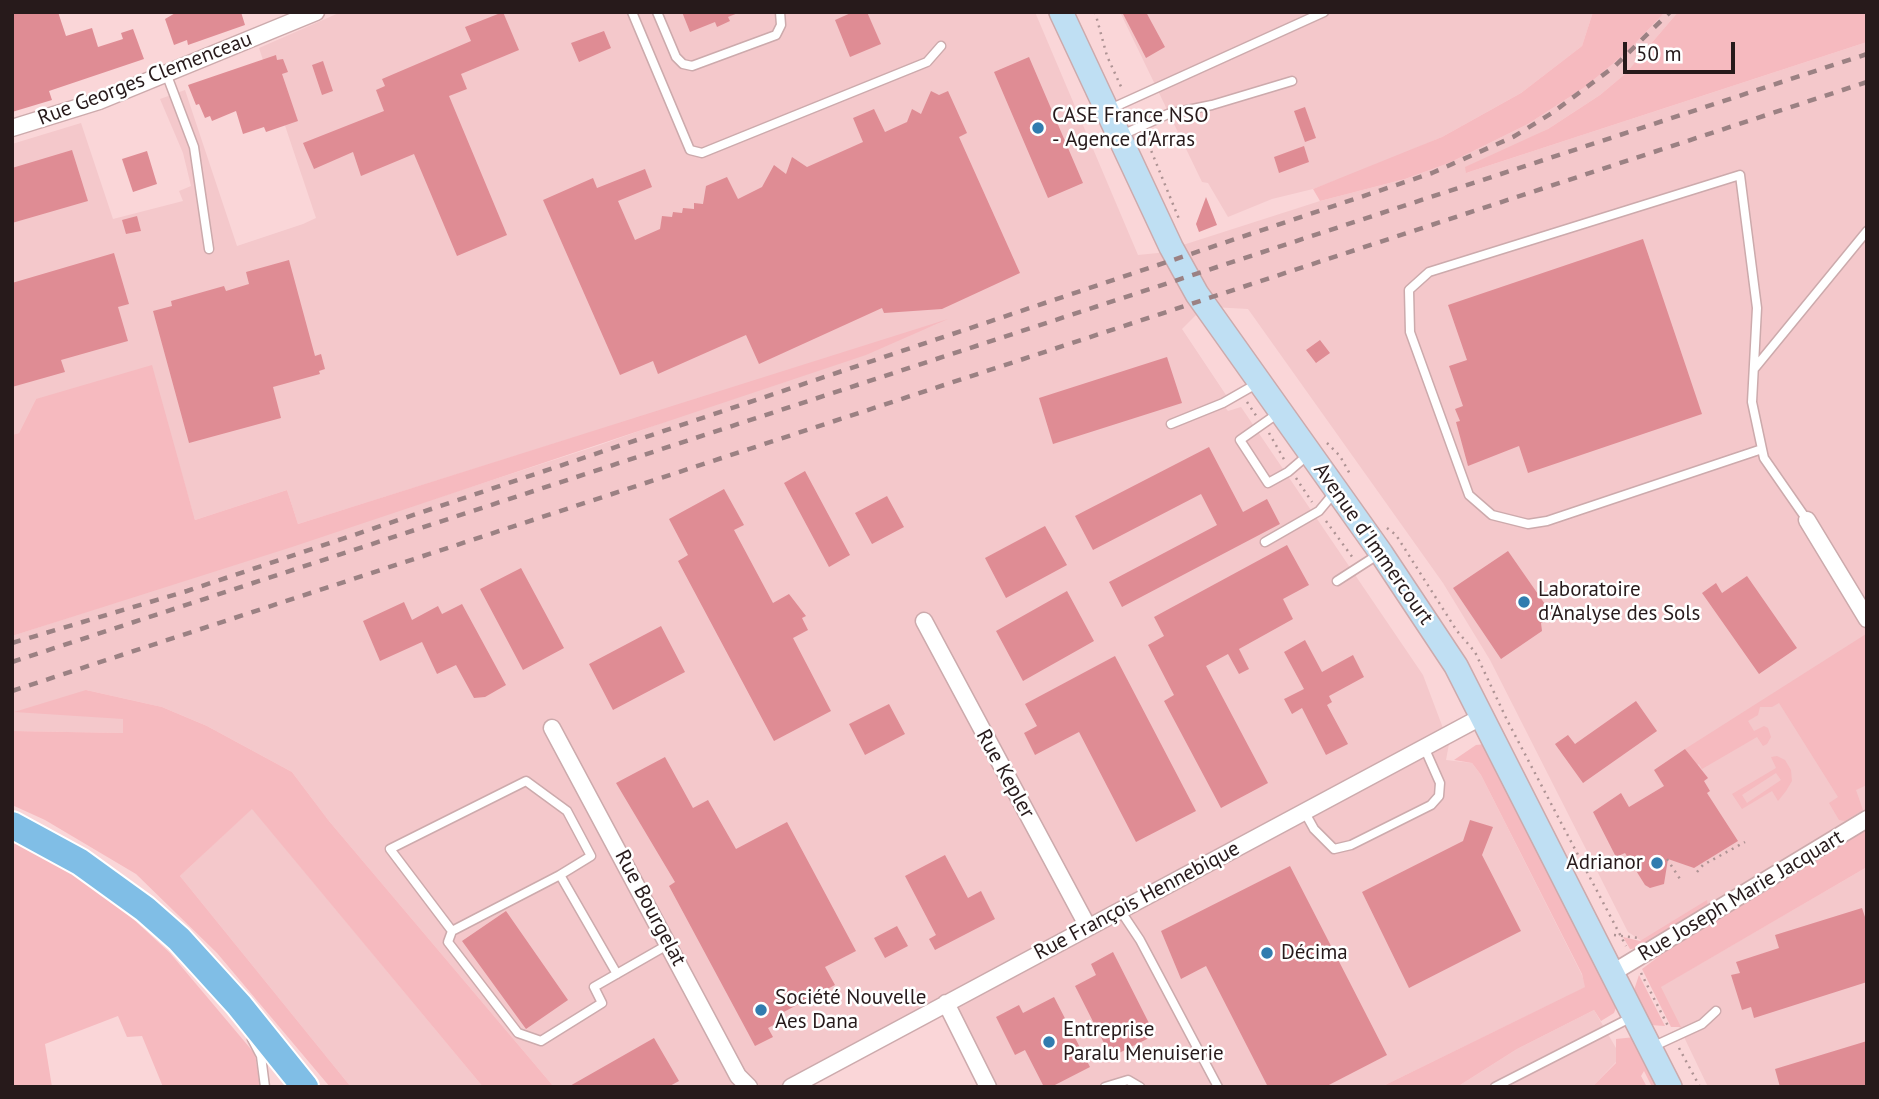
<!DOCTYPE html>
<meta charset="utf-8">
<style>
body{margin:0}
#map{position:relative;width:1879px;height:1099px;overflow:hidden;background:#fad6d8;font-family:"PT Sans",sans-serif}
canvas{display:block}
.frame{position:absolute;inset:0;border:14px solid #271a1b;pointer-events:none}
.scale{position:absolute;left:1623px;top:42px;width:112px;height:32px;box-sizing:border-box;border:4px solid #271a1b;border-top:0;padding-left:9px;font-size:21px;line-height:24px;white-space:nowrap;color:#271a1b;-webkit-text-stroke:5px #fff;paint-order:stroke}
</style>
<div id="map">
<canvas width="1879" height="1099"></canvas>
<div class="frame"></div>
<div class="scale">50 m</div>
</div>
<script>
const ctx = document.querySelector('canvas').getContext('2d');
ctx.lineJoin = 'round';
function fillPath(path, color) {
  ctx.fillStyle = color;
  ctx.fill(path, 'evenodd');
}
function poly(rows) {
  const path = new Path2D();
  for (const r of rows) {
    path.moveTo(r[0], r[1]);
    for (let i = 2; i < r.length; i += 2) path.lineTo(r[i], r[i + 1]);
  }
  return path;
}
function strokePath(path, color, width, dash) {
  ctx.strokeStyle = color;
  ctx.lineWidth = width;
  ctx.lineCap = dash ? 'butt' : 'round';
  ctx.setLineDash(dash || []);
  ctx.stroke(path);
}
function write(font, color, halo, rows, align = 'center') {
  ctx.font = font + ' "PT Sans",sans-serif';
  ctx.lineWidth = 5;
  ctx.setLineDash([]);
  ctx.textBaseline = 'middle';
  ctx.strokeStyle = halo;
  ctx.fillStyle = color;
  for (const [text, x, y, turn = 0] of rows) {
    ctx.save();
    ctx.translate(x, y);
    ctx.rotate((+turn || 0) * Math.PI / 180);
    ctx.textAlign = isNaN(turn) ? turn : align;
    if (halo) ctx.strokeText(text, 0, 0);
    ctx.fillText(text, 0, 0);
    ctx.restore();
  }
}
fillPath(poly([
 [341,12,1035,12,1138,255,1158,253,1320,201,1405,179,1449,163,1528,124,1585,87,1627,52,1665,12,1678,12,1625,74,1600,95,1548,129,1466,173,1867,42,1867,819,1654,949,1628,932,1490,660,1443,583,1248,309,1212,307,1198,313,1182,329,1226,395,1219,400,1228,411,1241,407,1423,675,1449,744,1446,760,1472,763,1481,775,1582,975,1586,987,1381,1087,988,1087,946,1004,791,1087,554,1087,329,821,292,772,207,726,162,707,86,690,124,720,123,733,12,731,12,636,600,445,940,323,298,524,287,490,195,520,178,461,36,399,19,433,12,435,12,144,81,123,113,219,183,201,179,191,191,186,183,153,160,99,185,90,237,246,303,224,316,218,259,48],
 [1120,12,1593,12,1582,46,1521,93,1442,137,1372,167,1313,189,1272,199,1228,217,1208,183,1202,182],
 [252,808,483,1087,351,1087,180,876],
 [1867,867,1867,1087,1708,1087,1660,987],
 [1594,1010,1616,1048,1616,1062,1592,1087,1457,1087,1517,1049]
]), '#f4c8cb');
fillPath(poly([
 [1593,12,1665,12,1627,52,1585,87,1528,124,1449,163,1405,179,1320,201,1313,189,1442,137,1521,93,1582,46],
 [1678,12,1867,12,1867,42,1466,173,1465,167,1548,129,1600,95,1625,74],
 [948,319,866,355,292,547,12,636,12,435,19,433,36,399,152,365,195,520,287,490,298,524],
 [1866,634,1867,785,1856,790,1863,810,1845,821,1839,820,1829,803,1838,797,1779,703,1772,707,1760,707,1758,715,1748,721,1754,731,1764,726,1768,728,1771,737,1767,744,1763,746,1757,737,1702,769,1699,764,1695,766,1685,749],
 [86,690,162,707,207,726,292,772,329,821,554,1087,483,1087,252,809,180,876,351,1087,330,1087,217,953,136,874,45,820,12,805,12,731,123,733,123,719,14,712],
 [1485,744,1618,1002,1614,1013,1601,1021,1594,1010,1517,1049,1457,1087,1381,1087,1585,987,1582,974,1481,775,1472,763,1454,760,1476,745],
 [1777,756,1785,760,1791,770,1792,781,1786,791,1778,801,1772,791,1742,809,1732,794,1776,768,1771,757],
 [1776,773,1781,780,1747,803,1742,795],
 [1867,819,1867,867,1661,987,1681,1027,1671,1027,1642,969,1658,957,1654,949],
 [12,836,92,881,170,953,255,1054,260,1087,163,1087,142,1036,127,1037,118,1016,45,1044,52,1087,12,1087],
 [1707,900,1708,907,1640,948,1630,949,1623,937,1640,941],
 [1639,975,1665,1026,1650,1025,1636,1002,1634,990],
 [1635,1037,1661,1087,1652,1087,1644,1071,1641,1076,1647,1087,1592,1087,1616,1063,1616,1039]
]), '#f6babf');
fillPath(poly([
 [12,12,58,12,66,36,92,28,98,47,123,39,121,33,133,29,144,59,49,91,52,100,12,112],
 [177,12,241,12,245,25,188,45,187,40,174,45,165,19],
 [503,12,519,50,461,74,467,89,449,96,507,235,457,256,414,154,361,176,353,152,314,169,303,143,384,111,376,90,385,86,382,79,471,41,465,27],
 [682,12,738,12,738,13,728,17,730,21,717,27,715,22,690,32],
 [853,12,867,12,881,44,850,57,835,20],
 [1122,12,1146,12,1165,47,1146,58],
 [604,31,611,48,579,62,571,43],
 [276,55,277,60,283,59,288,72,282,74,298,121,266,132,264,127,243,134,236,111,212,121,210,116,205,118,199,104,196,105,188,85],
 [1029,57,1083,183,1048,198,994,72],
 [323,61,333,91,322,95,312,65],
 [931,91,939,95,948,91,967,133,959,137,1020,273,942,309,884,313,882,308,759,364,746,335,658,374,653,361,620,375,543,200,593,178,597,188,645,169,652,187,618,201,635,240,660,229,662,216,672,217,673,212,682,213,683,208,694,209,694,203,703,204,706,186,727,177,738,199,762,187,774,165,786,174,792,157,807,167,863,142,853,118,874,109,885,132,907,122,912,109,921,114],
 [1305,107,1316,138,1305,142,1294,111],
 [1304,146,1309,162,1279,173,1274,157],
 [72,150,88,201,12,223,12,168],
 [147,151,157,184,133,192,122,159],
 [1206,197,1217,225,1199,232,1196,224],
 [137,216,141,231,126,234,122,220],
 [1643,239,1702,414,1528,473,1519,446,1468,466,1456,422,1460,421,1455,409,1463,406,1449,366,1467,360,1448,305],
 [114,253,129,304,118,307,128,341,61,360,65,372,12,387,12,283],
 [289,260,315,356,321,354,325,369,319,371,320,374,273,387,281,418,189,443,153,311,172,306,171,301,224,286,226,291,249,284,246,272],
 [1320,340,1330,353,1316,363,1306,350],
 [1167,357,1182,403,1053,444,1039,398],
 [1209,447,1243,512,1267,499,1280,524,1122,607,1109,582,1217,525,1201,494,1093,550,1075,516],
 [805,471,850,555,829,567,784,483],
 [724,489,744,525,734,530,773,603,789,594,806,616,802,618,808,630,793,638,831,711,774,741,678,561,688,555,669,519],
 [887,496,904,527,872,544,855,513],
 [1045,526,1067,565,1006,598,985,558],
 [1287,545,1309,585,1283,599,1293,619,1239,649,1249,669,1239,674,1228,654,1206,666,1268,783,1221,808,1164,701,1174,695,1148,645,1164,636,1154,617],
 [1508,551,1556,620,1541,623,1542,631,1501,659,1453,588],
 [521,568,564,648,523,670,480,589],
 [1747,576,1797,648,1759,674,1702,593,1716,583,1722,593],
 [1067,591,1094,641,1023,681,996,631],
 [404,602,412,620,438,606,442,614,462,604,506,685,485,697,474,698,456,665,437,674,422,642,380,661,363,621],
 [661,626,685,672,613,710,589,664],
 [1305,640,1322,672,1353,655,1364,677,1329,696,1332,702,1327,705,1348,744,1326,755,1302,708,1292,714,1284,699,1304,689,1284,652],
 [1115,656,1196,811,1136,842,1079,732,1035,755,1024,733,1037,726,1025,704],
 [1636,701,1657,731,1583,783,1555,744,1568,735,1575,744],
 [889,704,905,734,865,755,849,724],
 [1685,749,1708,778,1704,781,1710,791,1707,793,1738,841,1694,868,1668,859,1664,884,1650,888,1645,885,1625,853,1616,857,1593,812,1621,793,1629,807,1664,786,1654,770],
 [665,757,693,808,708,800,736,849,787,822,856,951,825,967,835,985,778,1015,781,1021,768,1028,773,1037,755,1046,669,886,675,882,616,783],
 [1470,820,1493,827,1482,855,1521,931,1409,988,1362,892,1463,841],
 [945,855,968,898,981,891,995,919,935,950,929,939,936,935,905,876],
 [1290,866,1387,1055,1325,1087,1268,1087,1206,966,1181,979,1161,931],
 [1862,908,1867,923,1867,982,1754,1018,1751,1007,1742,1010,1731,975,1740,973,1736,962,1779,948,1775,935],
 [506,911,568,1000,526,1029,462,941],
 [897,926,908,946,885,958,874,938],
 [1113,952,1155,1035,1111,1057,1075,986,1096,975,1091,964],
 [1054,997,1090,1067,1051,1087,1044,1087,1025,1050,1015,1055,996,1017,1019,1005,1023,1013],
 [654,1038,679,1081,668,1087,568,1087],
 [1867,1041,1867,1087,1780,1087,1775,1069]
]), '#df8c94');
const service = poly([
 [632,12,690,150,702,153,927,62,941,46],
 [657,12,676,57,683,64,692,66,776,35,781,25,780,12],
 [166,73,194,147,209,249],
 [1110,109,1324,12],
 [1122,135,1168,114,1212,105,1292,81],
 [1754,369,1867,231],
 [1277,414,1240,440,1268,483,1288,472,1309,454],
 [1171,424,1223,403,1258,383],
 [1762,449,1547,521,1528,524,1492,515,1469,495,1410,332,1409,290,1429,272,1740,175,1757,308,1752,402,1762,449,1764,458,1807,520],
 [1265,542,1319,511,1334,493],
 [1337,581,1379,554],
 [1304,811,1314,829,1334,849,1351,845,1431,805,1439,796,1440,783,1424,747],
 [1120,910,1140,940,1218,1087],
 [452,931,560,875],
 [617,974,560,875,591,856,567,811,526,781,390,849,452,931,448,942,518,1033,541,1041,602,1003,594,987,669,944],
 [252,1039,261,1056,265,1087],
 [1652,1047,1702,1024,1716,1011],
 [1105,1087,1128,1080,1140,1087],
 [1495,1087,1632,1017]
]);
const minor = poly([
 [12,128,99,101,316,12],
 [1807,520,1867,619],
 [924,621,1088,927],
 [552,728,738,1076,749,1087],
 [1614,972,1867,819],
 [946,1003,988,1087],
 [791,1087,1483,716]
]);
const secondary = poly([
 [1061,12,1171,247,1197,294,1381,553,1456,666,1670,1087]
]);
const primary = poly([
 [12,825,80,862,145,909,179,939,239,1005,305,1087]
]);
strokePath(service, '#ccaaac', 11);
strokePath(minor, '#ccaaac', 19);
strokePath(secondary, '#ccaaac', 26);
strokePath(primary, '#fff', 30);
strokePath(poly([
 [1095,12,1107,56,1123,91],
 [1146,138,1179,219],
 [1247,402,1257,417],
 [1269,433,1285,461],
 [1327,443,1340,456,1350,474],
 [1296,478,1312,502],
 [1326,521,1353,558],
 [1387,528,1396,535,1457,631,1475,652,1507,720,1626,946],
 [1667,859,1682,882],
 [1697,872,1703,865,1745,842],
 [1614,935,1638,938],
 [1641,973,1668,1026],
 [1679,1048,1700,1087]
]), '#ae9394', 2.5, [2, 5]);
strokePath(service, '#fff', 8);
strokePath(minor, '#fff', 16);
strokePath(secondary, '#bfdff3', 23);
strokePath(primary, '#80bee6', 26);
strokePath(poly([
 [12,643,187,591,1432,173,1513,137,1552,113,1615,66,1670,12],
 [12,662,1867,54],
 [12,691,1867,82]
]), '#9b8183', 4.5, [9, 9]);
for (const [x, y, r, color] of [
 [1038,128,7,"#317caf"],
 [1524,602,7,"#317caf"],
 [1657,863,7,"#317caf"],
 [1267,953,7,"#317caf"],
 [761,1010,7,"#317caf"],
 [1049,1042,7,"#317caf"]
]) {
  const dot = new Path2D();
  dot.arc(x, y, r, 0, 2 * Math.PI);
  ctx.fillStyle = color;
  ctx.fill(dot);
  strokePath(dot, '#fff', 2.5);
}
write('21px', '#271a1b', '#fff', [
 ["Rue Georges Clemenceau",145,79,-21],
 ["Avenue d'Immercourt",1373,544,55],
 ["Rue Kepler",1005,774,61],
 ["Rue Joseph Marie Jacquart",1741,896,-31],
 ["Rue François Hennebique",1137,901,-28],
 ["Rue Bourgelat",650,908,62]
]);
write('21px', '#271a1b', '#fff', [
 ["CASE France NSO",1052,116],
 ["- Agence d'Arras",1052,140],
 ["Laboratoire",1538,590],
 ["d'Analyse des Sols",1538,614],
 ["Adrianor",1643,863,"right"],
 ["Décima",1281,953],
 ["Société Nouvelle",775,998],
 ["Aes Dana",775,1022],
 ["Entreprise",1063,1030],
 ["Paralu Menuiserie",1063,1054]
], 'left');
</script>
